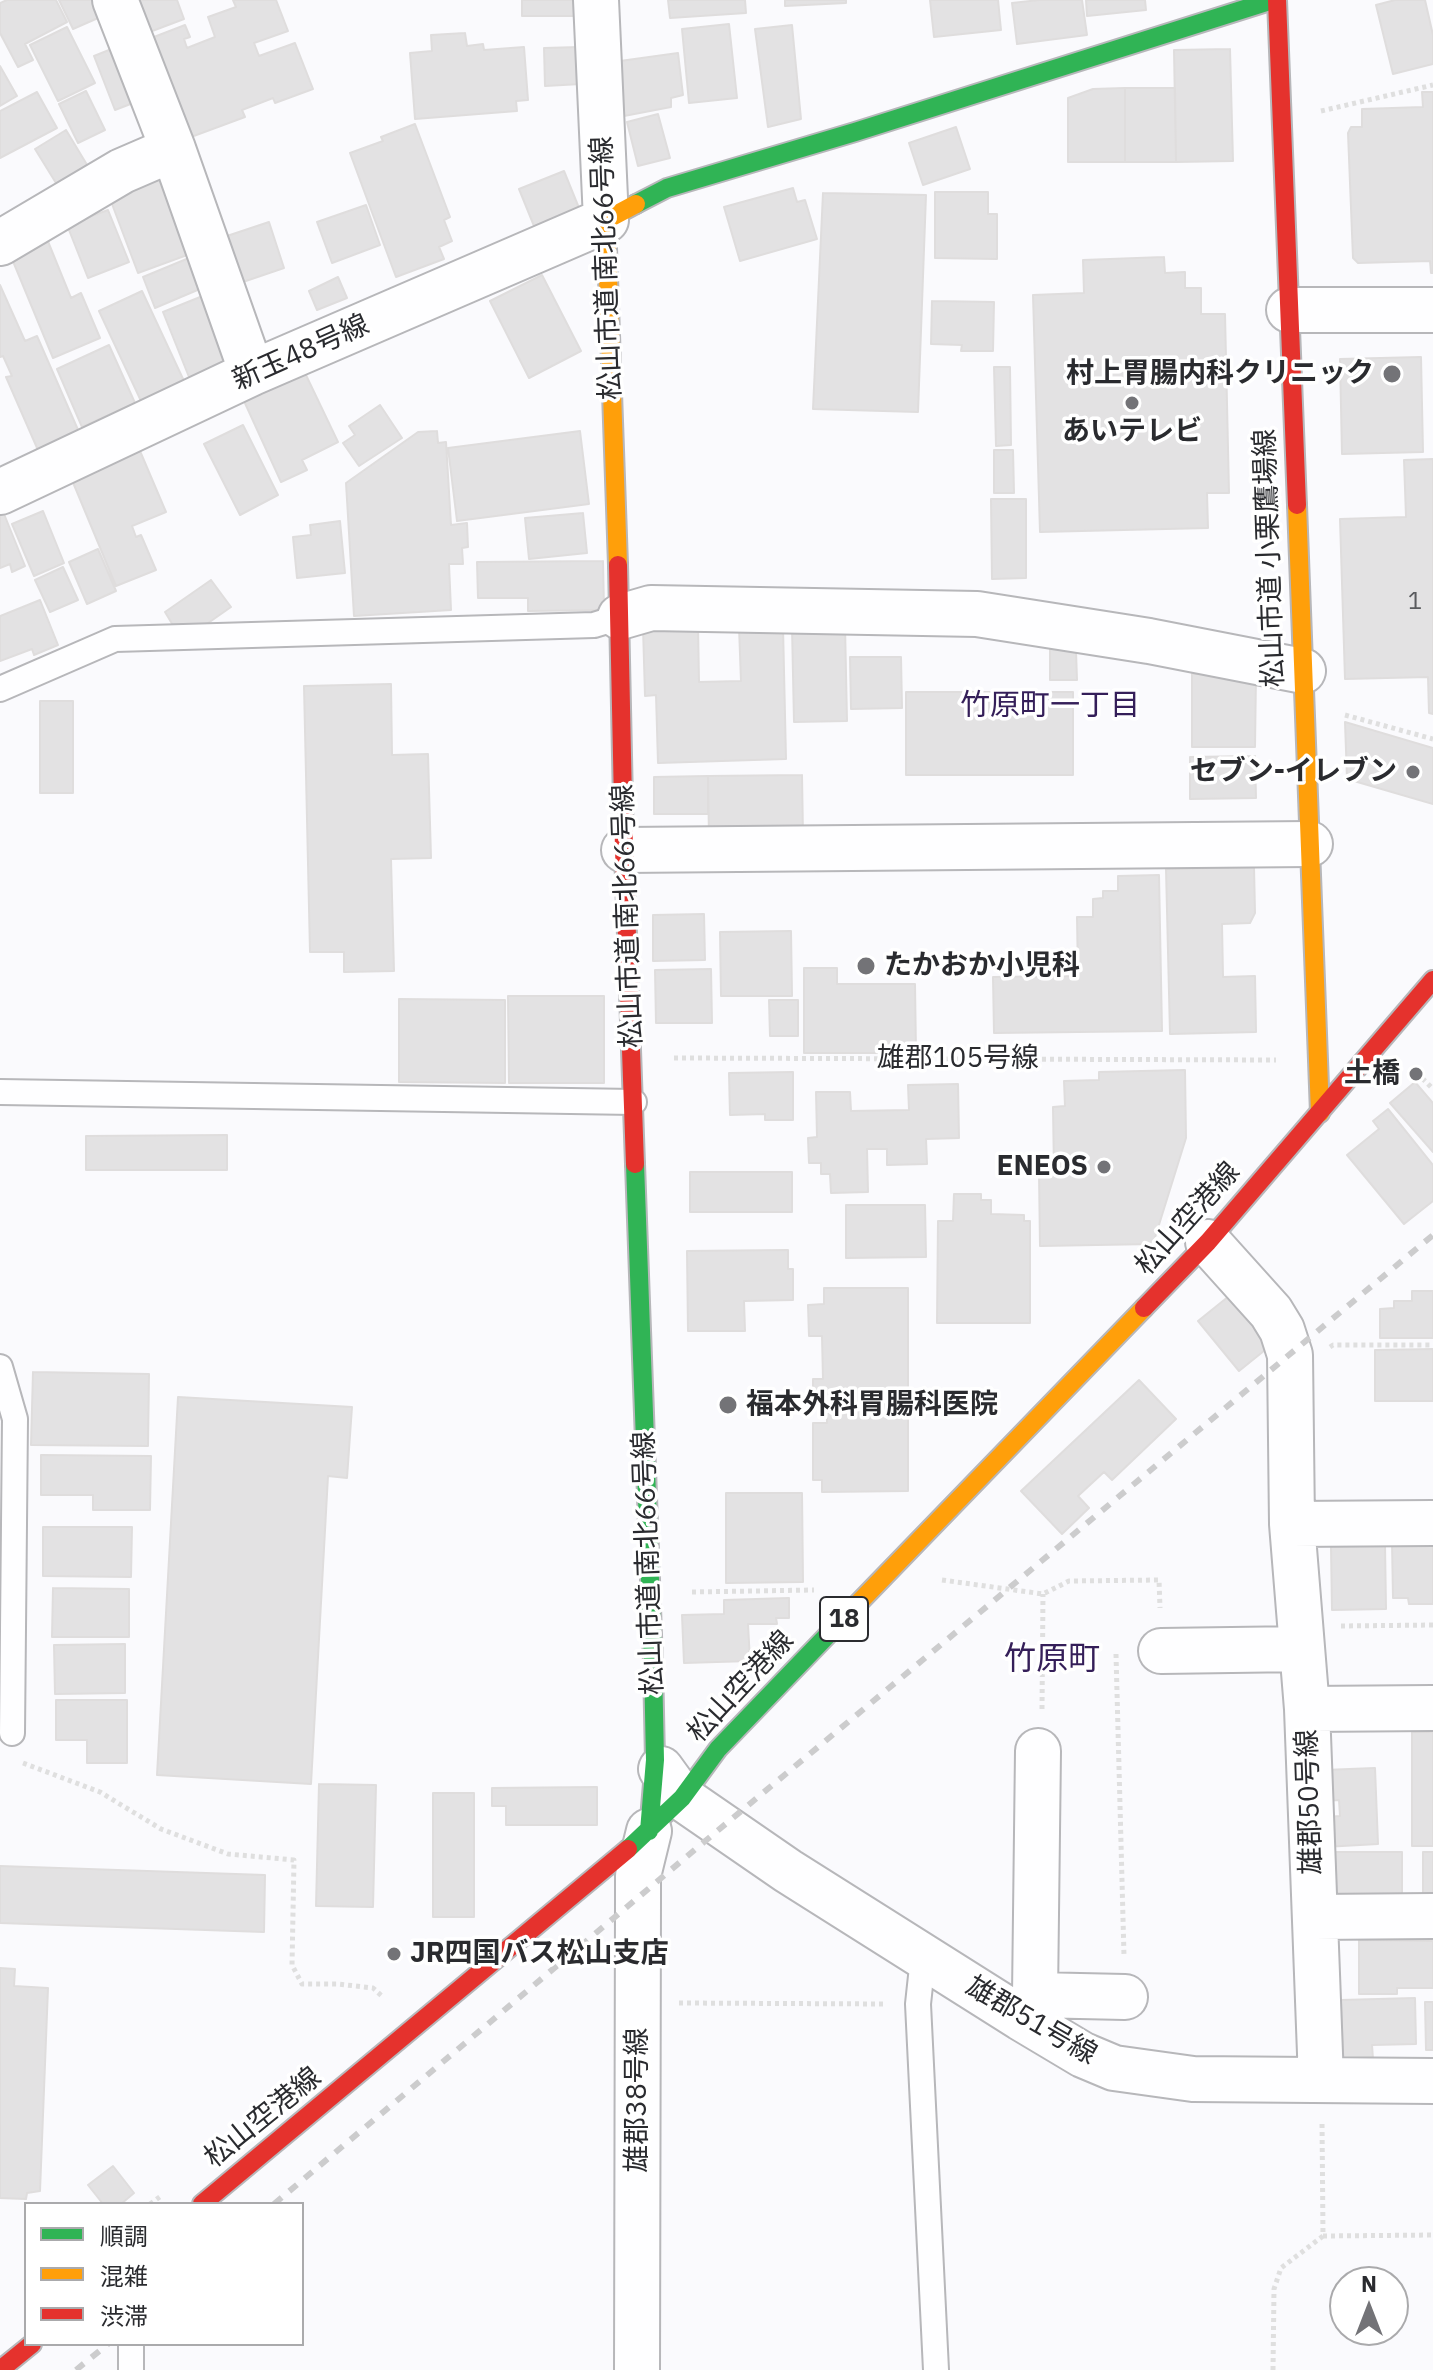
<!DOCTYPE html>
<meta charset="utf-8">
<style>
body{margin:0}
#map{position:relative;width:1433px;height:2370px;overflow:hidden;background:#fafafd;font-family:"IBM Plex Sans","Noto Sans JP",sans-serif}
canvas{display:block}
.legend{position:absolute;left:24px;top:2202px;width:280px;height:144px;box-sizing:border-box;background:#fff;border:2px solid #aaaaac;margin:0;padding:10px 14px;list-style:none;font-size:24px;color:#2a2b2f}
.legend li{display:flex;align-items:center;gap:16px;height:40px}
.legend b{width:40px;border:2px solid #aaaaac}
.north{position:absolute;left:1329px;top:2266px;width:80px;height:80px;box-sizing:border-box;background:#fff;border:2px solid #aaaaac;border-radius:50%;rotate:0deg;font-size:22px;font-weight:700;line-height:32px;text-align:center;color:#2a2b2f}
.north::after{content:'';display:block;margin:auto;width:28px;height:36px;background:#737377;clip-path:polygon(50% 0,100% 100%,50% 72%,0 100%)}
</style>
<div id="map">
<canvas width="1433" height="2370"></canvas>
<ul class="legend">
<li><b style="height:10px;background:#30b455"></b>順調</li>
<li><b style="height:10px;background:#ff9f0a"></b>混雑</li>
<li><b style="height:10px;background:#e5322d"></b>渋滞</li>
</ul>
<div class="north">N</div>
</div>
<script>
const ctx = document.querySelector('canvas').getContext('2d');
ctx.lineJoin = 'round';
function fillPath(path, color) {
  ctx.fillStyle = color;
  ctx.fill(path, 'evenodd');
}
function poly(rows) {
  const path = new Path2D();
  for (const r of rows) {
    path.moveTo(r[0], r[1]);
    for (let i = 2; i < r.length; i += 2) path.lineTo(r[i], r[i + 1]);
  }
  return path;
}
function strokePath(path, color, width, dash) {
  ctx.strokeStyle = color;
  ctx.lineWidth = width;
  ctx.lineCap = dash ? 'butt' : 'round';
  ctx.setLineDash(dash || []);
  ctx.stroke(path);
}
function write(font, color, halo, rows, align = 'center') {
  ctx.font = font + ' "IBM Plex Sans","Noto Sans JP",sans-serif';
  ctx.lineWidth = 7;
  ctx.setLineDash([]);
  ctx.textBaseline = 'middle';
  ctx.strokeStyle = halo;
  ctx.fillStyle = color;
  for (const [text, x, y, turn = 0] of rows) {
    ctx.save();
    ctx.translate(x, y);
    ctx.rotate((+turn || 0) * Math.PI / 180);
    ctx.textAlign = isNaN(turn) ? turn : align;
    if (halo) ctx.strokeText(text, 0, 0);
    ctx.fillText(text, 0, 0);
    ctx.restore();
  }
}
const building = poly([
 [7,0,56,0,67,22,25,44,33,60,18,67,0,33,0,3,7,0],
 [59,0,110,0,114,11,73,29,59,0],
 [134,0,177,0,184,19,147,33,134,0],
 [233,0,276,0,288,31,254,43,259,56,295,43,313,89,275,103,273,98,242,110,245,117,191,137,154,37,185,25,190,37,184,39,187,48,215,37,208,17,236,7,233,0],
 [522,0,576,0,576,16,522,16,522,0],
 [668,0,745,0,746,13,670,18,668,0],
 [785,0,846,0,846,3,785,6,785,0],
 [930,0,998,0,1001,30,934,37,930,0],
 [1039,0,1082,0,1087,35,1017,44,1012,3,1039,0],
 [1086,0,1145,0,1146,10,1087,16,1086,0],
 [1395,0,1425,0,1433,35,1433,64,1393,74,1376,5,1395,0],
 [729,24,737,98,689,103,682,29,729,24],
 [792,25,801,119,768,127,755,29,792,25],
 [67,27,95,83,58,101,30,45,67,27],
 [465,33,467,46,483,44,484,50,524,47,528,100,516,101,517,111,415,119,410,53,432,51,431,35,465,33],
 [124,44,146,98,115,110,94,56,124,44],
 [580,47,581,84,545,86,544,48,580,47],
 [1230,49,1233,161,1176,162,1174,50,1230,49],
 [678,53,683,95,671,98,671,107,624,116,620,61,678,53],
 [0,66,17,96,0,106,0,66],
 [1125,88,1175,88,1176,162,1125,162,1125,88],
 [1125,88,1125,162,1068,162,1068,98,1093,89,1125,88],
 [86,91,105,130,78,143,59,104,86,91],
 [37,92,57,128,0,158,0,111,37,92],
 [1422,92,1433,92,1433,273,1431,273,1430,261,1358,263,1353,258,1348,133,1351,127,1362,127,1362,109,1423,107,1422,92],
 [658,114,670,158,638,166,627,122,658,114],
 [415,124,450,217,444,220,452,241,439,247,444,259,396,277,350,153,383,141,381,137,415,124],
 [956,127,970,169,923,185,909,143,956,127],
 [66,130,95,178,64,196,35,149,66,130],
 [564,171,579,208,534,226,519,189,564,171],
 [168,174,198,251,138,273,109,196,168,174],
 [793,188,797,202,805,200,817,239,740,261,724,207,793,188],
 [935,192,988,192,988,214,997,214,997,259,935,258,935,192],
 [823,193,926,195,918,412,813,409,823,193],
 [366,205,380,245,332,263,317,222,366,205],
 [108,210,129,262,88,278,67,225,108,210],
 [269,222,284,268,237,284,221,238,269,222],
 [47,239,71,298,81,293,100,338,53,358,10,254,47,239],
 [201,253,214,283,155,308,143,277,201,253],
 [1164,257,1165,273,1185,272,1185,288,1201,288,1201,314,1225,314,1229,493,1207,493,1208,528,1040,532,1033,295,1084,293,1083,260,1164,257],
 [542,275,581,351,529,378,490,301,542,275],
 [338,277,347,298,317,310,309,291,338,277],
 [0,285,25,341,37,336,82,439,41,457,6,377,12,376,3,356,0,357,0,285],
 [142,291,184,381,141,401,99,311,142,291],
 [215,291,244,360,191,382,163,312,215,291],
 [932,301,994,302,993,351,961,351,962,345,931,344,932,301],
 [109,345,135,403,82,427,57,369,109,345],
 [1421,357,1423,452,1342,454,1340,359,1421,357],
 [994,367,1010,367,1011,445,996,446,994,367],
 [305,373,338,442,302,460,307,470,281,482,244,401,305,373],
 [380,405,402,438,359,466,343,443,355,435,349,426,380,405],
 [243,425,278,495,240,515,204,444,243,425],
 [437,431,438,443,446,442,451,525,467,523,468,547,462,548,463,564,449,564,451,610,354,616,346,483,418,432,437,431],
 [580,431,589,504,457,521,448,448,580,431],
 [994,450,1013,450,1014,493,994,493,994,450],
 [140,451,166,512,132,526,136,537,141,535,156,570,116,586,72,480,140,451],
 [1433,459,1433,714,1429,713,1428,677,1345,679,1340,519,1406,517,1404,460,1433,459],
 [991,499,1026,499,1026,578,992,579,991,499],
 [2,509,25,566,12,572,10,564,0,568,0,510,2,509],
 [43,511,64,563,34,576,12,524,43,511],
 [583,513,587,553,529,559,525,518,583,513],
 [340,521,345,573,297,578,293,537,311,535,310,525,340,521],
 [98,549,116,591,87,604,69,562,98,549],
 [603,561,604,610,528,611,528,598,478,598,477,562,603,561],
 [63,567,78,600,50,612,35,580,63,567],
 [211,580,231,607,201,628,174,627,165,612,211,580],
 [40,600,58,645,34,655,32,649,0,661,0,616,40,600],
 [845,625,847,721,794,722,792,627,845,625],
 [698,626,699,682,741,681,739,627,783,627,786,759,658,763,656,695,645,696,643,627,698,626],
 [1050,647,1076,651,1077,680,1050,680,1050,647],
 [850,657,901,657,902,708,851,709,850,657],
 [1192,674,1256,674,1255,747,1192,747,1192,674],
 [391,684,392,755,428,754,431,858,391,859,394,971,344,972,344,952,310,952,304,686,391,684],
 [906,692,1073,692,1073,775,906,775,906,692],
 [40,701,73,701,73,793,40,793,40,701],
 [1345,722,1433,748,1433,804,1347,779,1345,722],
 [1255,756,1256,798,1190,799,1190,757,1255,756],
 [802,775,803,836,709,838,708,776,802,775],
 [708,776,708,814,654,814,654,777,708,776],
 [1254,867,1255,913,1250,923,1222,924,1223,977,1255,976,1256,1032,1170,1034,1166,869,1254,867],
 [1159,875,1162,1031,994,1033,993,977,1078,976,1077,917,1093,917,1093,899,1103,898,1103,891,1118,891,1118,876,1159,875],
 [704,914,705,960,653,961,653,915,704,914],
 [791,931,792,996,721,996,720,932,791,931],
 [804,968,837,968,837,984,915,984,916,1053,804,1053,804,968],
 [711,969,712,1023,656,1023,655,970,711,969],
 [508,996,604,996,604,1083,509,1083,508,996],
 [399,999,505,1000,505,1083,399,1082,399,999],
 [769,1000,798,1000,798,1036,770,1036,769,1000],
 [1185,1070,1186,1138,1153,1244,1040,1246,1039,1173,1054,1173,1053,1107,1065,1106,1064,1081,1099,1080,1099,1072,1185,1070],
 [793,1072,793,1120,765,1120,765,1114,730,1115,729,1073,793,1072],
 [1415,1082,1433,1103,1433,1152,1390,1103,1415,1082],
 [958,1084,959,1138,926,1139,927,1164,887,1165,887,1149,867,1149,868,1192,831,1193,830,1174,821,1174,821,1163,809,1163,808,1138,817,1137,816,1092,850,1092,851,1111,909,1110,908,1085,958,1084],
 [1388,1109,1433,1165,1433,1201,1404,1224,1347,1155,1379,1129,1373,1121,1388,1109],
 [227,1135,227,1170,86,1170,86,1136,227,1135],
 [690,1172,792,1172,792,1212,690,1212,690,1172],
 [954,1194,981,1194,981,1200,991,1200,991,1214,1024,1215,1024,1221,1030,1221,1030,1323,937,1323,938,1221,953,1221,954,1194],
 [846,1205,925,1205,926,1257,846,1258,846,1205],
 [788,1250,788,1269,793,1269,793,1300,744,1301,745,1331,688,1331,687,1251,788,1250],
 [824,1288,908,1288,908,1491,822,1492,822,1480,813,1480,813,1423,827,1423,827,1407,813,1407,813,1379,823,1379,822,1336,809,1336,808,1305,824,1304,824,1288],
 [1239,1288,1280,1338,1239,1371,1198,1321,1239,1288],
 [1412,1291,1433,1291,1433,1338,1380,1338,1380,1309,1394,1308,1394,1301,1412,1301,1412,1291],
 [1433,1349,1433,1401,1375,1401,1375,1350,1433,1349],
 [33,1372,149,1374,148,1446,31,1445,33,1372],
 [1139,1380,1176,1419,1112,1480,1104,1472,1078,1496,1089,1508,1062,1534,1021,1491,1139,1380],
 [178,1397,352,1407,347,1478,328,1476,311,1784,157,1775,178,1397],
 [41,1455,151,1456,150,1510,93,1510,93,1495,41,1495,41,1455],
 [726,1493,802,1493,803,1582,726,1583,726,1493],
 [43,1527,132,1527,131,1577,43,1576,43,1527],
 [1433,1541,1433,1604,1409,1604,1408,1598,1393,1598,1392,1542,1433,1541],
 [1385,1545,1386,1609,1332,1610,1331,1547,1385,1545],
 [53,1588,129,1589,129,1637,52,1637,53,1588],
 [789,1598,789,1618,776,1618,777,1624,748,1624,750,1661,684,1663,682,1615,724,1614,724,1600,789,1598],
 [125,1644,125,1693,55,1694,54,1645,125,1644],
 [56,1700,127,1700,127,1763,87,1763,87,1740,56,1740,56,1700],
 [1412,1732,1433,1732,1433,1846,1412,1846,1412,1732],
 [1375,1768,1378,1844,1324,1847,1323,1817,1340,1816,1339,1800,1326,1801,1324,1770,1375,1768],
 [319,1784,376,1785,373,1907,316,1906,319,1784],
 [597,1787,597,1825,506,1825,506,1806,492,1806,492,1788,597,1787],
 [433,1793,474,1793,474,1917,433,1917,433,1793],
 [1330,1852,1402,1852,1402,1899,1330,1899,1330,1852],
 [1423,1852,1433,1852,1433,1901,1423,1901,1423,1852],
 [0,1866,265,1875,264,1932,0,1923,0,1866],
 [1359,1940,1433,1941,1433,1988,1397,1988,1397,1994,1359,1994,1359,1940],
 [0,1968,15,1969,14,1986,48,1988,40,2191,27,2193,26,2199,0,2198,0,1968],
 [1415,1998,1416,2044,1372,2045,1373,2059,1343,2060,1341,2000,1415,1998],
 [1425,2002,1433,2002,1433,2050,1426,2050,1425,2002],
 [113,2166,134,2193,121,2204,103,2204,88,2185,113,2166]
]);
fillPath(building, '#e3e2e3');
strokePath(building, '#dfdddd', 2);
const lane = poly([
 [0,689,115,639,594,625,620,617],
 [0,1092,634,1102],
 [0,1367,15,1419,12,1733],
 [929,1959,921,1976,918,2004,936,2370],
 [131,2344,131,2370]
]);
const street = poly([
 [115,0,173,149,252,373],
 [0,243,122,171,173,149],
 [1289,310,1433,310],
 [0,492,252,373,606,220,596,0],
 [620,617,651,608,977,614,1149,641,1303,671],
 [624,850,1310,844],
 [1208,1242,1271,1312,1282,1330,1290,1355,1292,1524,1307,1709,1321,2080],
 [1292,1524,1433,1523],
 [1161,1651,1302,1649],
 [1307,1709,1433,1708],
 [661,1769,682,1798,788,1871,1021,2018,1083,2055,1114,2068,1193,2079,1433,2081],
 [1315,1917,1433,1916],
 [1035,1995,1038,1751],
 [1021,2018,1035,1995,1125,1997],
 [637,2370,638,1898,638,1876,649,1831]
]);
const fast = poly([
 [636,204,667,188,855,132,1273,0],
 [635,1164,653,1663,655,1760,649,1831],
 [628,1849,682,1798,718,1749,843,1619]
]);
const slow = poly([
 [1297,505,1320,1113],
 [618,565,606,220,636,204],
 [843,1619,1144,1308]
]);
const jam = poly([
 [1277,0,1297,505],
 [618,565,624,850,635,1164],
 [1144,1308,1208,1242,1433,980],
 [202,2204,628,1849],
 [0,2370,32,2344]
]);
strokePath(lane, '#b7b7ba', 28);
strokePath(street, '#b7b7ba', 48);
strokePath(fast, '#b7b7ba', 22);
strokePath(slow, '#b7b7ba', 22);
strokePath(jam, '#b7b7ba', 22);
strokePath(poly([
 [1321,111,1433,85],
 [1345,715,1433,739],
 [674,1058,1276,1060],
 [1411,1067,1433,1089],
 [1330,1347,1333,1345,1433,1345],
 [942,1580,1043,1594,1069,1581,1159,1580,1160,1608],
 [692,1592,814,1590],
 [1341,1626,1433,1625],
 [1116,1654,1124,1956],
 [1042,1709,1043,1594],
 [23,1763,100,1792,161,1829,228,1854,294,1860,292,1965,302,1984,338,1984,373,1988,383,1997],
 [679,2003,885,2004],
 [150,2204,161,2196],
 [1323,2236,1433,2235],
 [1273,2370,1274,2289,1281,2268,1323,2236,1322,2121]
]), '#dfdfdf', 5, [4, 4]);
strokePath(lane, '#fefeff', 24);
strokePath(street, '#fefeff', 44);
strokePath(fast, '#30b455', 18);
strokePath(slow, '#ff9f0a', 18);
strokePath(jam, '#e5322d', 18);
strokePath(poly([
 [274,2204,704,1842,1433,1235],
 [76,2370,108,2344]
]), '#cccccd', 6, [10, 10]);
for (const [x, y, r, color] of [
 [1392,374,10,"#737377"],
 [1132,403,8,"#737377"],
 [1413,772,8,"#737377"],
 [866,966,10,"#737377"],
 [1416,1074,8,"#737377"],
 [1104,1167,8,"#737377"],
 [728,1405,10,"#737377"],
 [394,1954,8,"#737377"]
]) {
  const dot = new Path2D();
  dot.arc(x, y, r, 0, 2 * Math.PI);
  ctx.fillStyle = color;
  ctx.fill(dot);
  strokePath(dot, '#fff', 3);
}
write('24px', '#5a5b5e', null, [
 ["1",1415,602]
]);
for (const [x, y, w] of [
 [844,1619,48]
]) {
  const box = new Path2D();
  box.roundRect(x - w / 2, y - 22, w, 44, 6);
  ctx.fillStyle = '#fff';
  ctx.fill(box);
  strokePath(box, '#2a2b2f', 2);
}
write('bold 26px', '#2a2b2f', null, [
 ["18",844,1619]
]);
write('28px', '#2a2b2f', '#fff', [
 ["松山市道 南北66号線",607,268,-92],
 ["新玉48号線",301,353,-24],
 ["松山市道 小栗鷹場線",1270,558,-92],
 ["松山市道 南北66号線",628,916,-92],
 ["雄郡105号線",958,1059],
 ["松山空港線",1188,1219,-48],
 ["松山市道 南北66号線",649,1563,-92],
 ["松山空港線",741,1687,-47],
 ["雄郡50号線",1310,1802,-92],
 ["雄郡51号線",1031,2021,30],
 ["雄郡38号線",638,2100,-90],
 ["松山空港線",263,2118,-39]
]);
write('bold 28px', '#2a2b2f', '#fff', [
 ["村上胃腸内科クリニック",1374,374],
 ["あいテレビ",1132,432,"center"],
 ["セブン-イレブン",1397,772],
 ["たかおか小児科",884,966,"left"],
 ["土橋",1400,1074],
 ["ENEOS",1088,1167],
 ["福本外科胃腸科医院",746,1405,"left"],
 ["JR四国バス松山支店",410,1954,"left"]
], 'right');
write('30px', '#351f59', '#fff', [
 ["竹原町一丁目",1050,706]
]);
write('32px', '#351f59', '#fff', [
 ["竹原町",1052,1660]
]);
</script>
